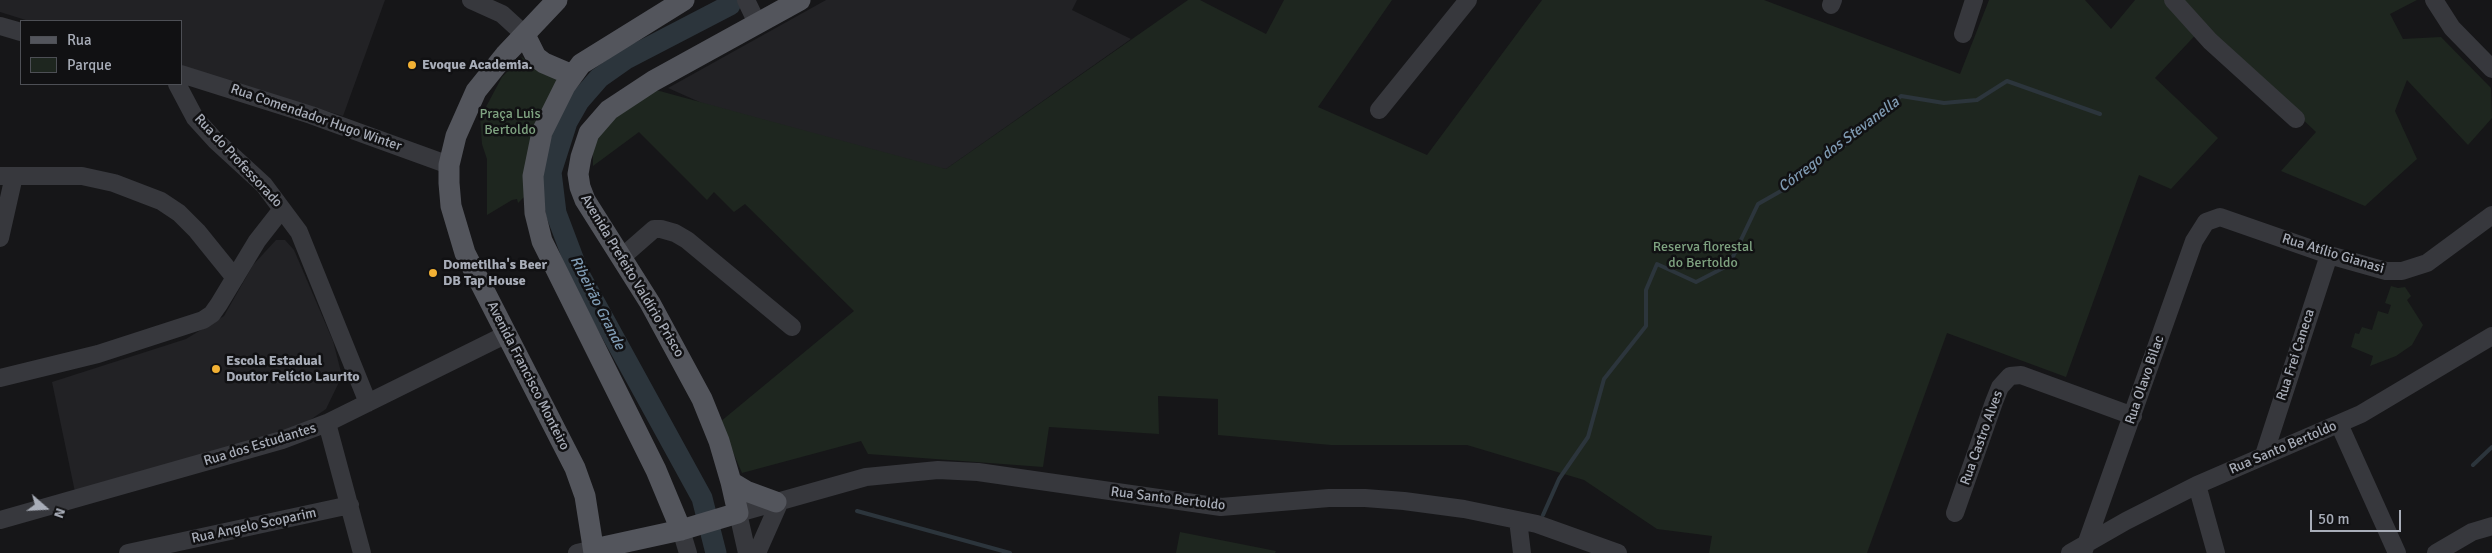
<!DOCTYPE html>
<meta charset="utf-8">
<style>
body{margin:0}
#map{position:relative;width:2492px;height:553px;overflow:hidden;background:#161618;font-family:Signika,sans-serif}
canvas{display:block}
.legend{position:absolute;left:20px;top:20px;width:162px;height:65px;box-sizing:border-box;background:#111113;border:1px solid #4d4f55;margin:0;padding:6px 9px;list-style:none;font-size:15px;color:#a8adb8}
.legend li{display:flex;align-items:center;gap:10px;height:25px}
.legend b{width:25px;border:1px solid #4d4f55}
.north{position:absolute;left:20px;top:483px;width:50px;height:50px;-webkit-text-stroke:4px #111113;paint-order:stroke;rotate:109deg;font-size:14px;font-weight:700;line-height:20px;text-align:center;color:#a8adb8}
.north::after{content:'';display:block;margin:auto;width:18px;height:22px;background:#a8adb8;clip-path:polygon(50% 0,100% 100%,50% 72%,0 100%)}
.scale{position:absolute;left:2310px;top:510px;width:91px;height:22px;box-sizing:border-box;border:2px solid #a8adb8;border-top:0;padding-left:6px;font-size:15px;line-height:18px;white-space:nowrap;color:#a8adb8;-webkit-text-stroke:4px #111113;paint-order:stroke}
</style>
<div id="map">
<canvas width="2492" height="553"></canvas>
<ul class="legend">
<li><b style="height:6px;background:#53555c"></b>Rua</li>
<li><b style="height:14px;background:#1e261f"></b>Parque</li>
</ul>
<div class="north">N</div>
<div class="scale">50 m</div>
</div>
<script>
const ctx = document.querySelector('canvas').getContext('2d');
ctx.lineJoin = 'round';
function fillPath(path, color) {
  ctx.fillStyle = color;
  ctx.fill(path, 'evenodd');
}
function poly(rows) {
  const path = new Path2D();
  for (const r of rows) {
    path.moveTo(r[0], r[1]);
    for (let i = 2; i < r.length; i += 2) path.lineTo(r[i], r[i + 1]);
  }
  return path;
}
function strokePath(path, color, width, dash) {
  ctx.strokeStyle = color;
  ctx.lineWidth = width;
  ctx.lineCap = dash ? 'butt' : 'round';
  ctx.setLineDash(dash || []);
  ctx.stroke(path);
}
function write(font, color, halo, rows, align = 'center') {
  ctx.font = font + ' Signika,sans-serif';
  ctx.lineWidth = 5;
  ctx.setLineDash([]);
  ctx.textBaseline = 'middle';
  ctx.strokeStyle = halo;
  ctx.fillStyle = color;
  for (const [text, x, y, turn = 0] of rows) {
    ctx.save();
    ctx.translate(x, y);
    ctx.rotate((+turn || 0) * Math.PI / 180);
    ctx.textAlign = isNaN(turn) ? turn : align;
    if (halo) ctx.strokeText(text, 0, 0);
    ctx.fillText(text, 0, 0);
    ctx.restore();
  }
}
fillPath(poly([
 [0,0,385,0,343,116,181,67,181,21,29,21,0,12],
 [826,0,1077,0,1072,10,1131,39,946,169,864,158,704,104,668,88],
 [276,240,285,240,294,250,333,341,342,376,326,409,297,429,75,492,52,382,186,339,224,316,253,265]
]), '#222225');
fillPath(poly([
 [1188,0,1200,0,1266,34,1284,0,1392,0,1318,107,1427,155,1542,0,1764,0,1960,74,1989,0,2085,0,2111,29,2135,0,2417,0,2390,14,2403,39,2441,37,2491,88,2492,118,2468,145,2407,80,2395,111,2417,159,2365,206,2281,171,2316,132,2204,26,2155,78,2218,138,2171,189,2139,175,2066,377,1947,333,1867,553,1709,553,1712,536,1657,529,1584,480,1467,445,1331,445,1218,435,1218,399,1158,396,1159,434,1049,427,1043,467,868,454,861,441,742,473,720,422,854,311,745,204,734,212,714,192,707,200,639,132,593,166,593,143,607,119,656,90,946,169],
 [522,57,543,74,558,78,524,197,518,203,517,199,512,200,487,215,487,159,482,144,480,118,502,77],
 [2391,286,2398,288,2405,287,2411,296,2407,300,2423,325,2412,345,2396,356,2370,366,2373,356,2351,347,2355,333,2359,334,2362,327,2372,330,2378,311,2388,314,2391,305,2385,303],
 [1180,532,1276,551,1275,553,1176,553]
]), '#1e261f');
strokePath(poly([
 [2473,465,2492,447],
 [857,511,1010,553],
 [1543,515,1559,479,1588,437,1604,379,1646,326,1646,290,1657,264,1696,282,1729,265,1758,204,1788,187,1809,166,1846,144,1901,96,1944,103,1977,100,2007,81,2100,114]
]), '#2c353c', 4);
strokePath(poly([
 [716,553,702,498,579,274,556,213,551,172,567,122,579,101,599,78,626,59,730,5]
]), '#2c353c', 21);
strokePath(poly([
 [471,0,502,14,525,35],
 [746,0,757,23],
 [2173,0,2210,41,2296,119],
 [2434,0,2452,28,2492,69],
 [1831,5,1833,0],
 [0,26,21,32],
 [1963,34,1974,0],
 [181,74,311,115,449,165],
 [177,84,195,118,215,140,264,185,299,232,368,403],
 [1379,110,1468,0],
 [0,176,82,176,114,183,161,201,179,213,197,231,235,278],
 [0,238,14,176],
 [622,257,654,229,661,229,675,233,687,240,792,327],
 [0,378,98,354,203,320,212,314,219,304,257,241,282,209],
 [327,423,362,553],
 [2339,424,2397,553],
 [2264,455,2329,255],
 [2197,485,2216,553],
 [1955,513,1994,402,2000,387,2010,376,2021,375,2133,416],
 [0,520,282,440,327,423,507,334],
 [1518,520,1522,553],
 [681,530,688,553],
 [128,553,350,505],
 [577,553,594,549],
 [747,553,738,513,866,477,938,470,978,472,1221,507,1329,498,1365,498,1404,501,1464,509,1537,524,1618,553],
 [757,553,780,501],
 [2070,553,2126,521,2197,485,2361,414,2492,336],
 [2083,553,2194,241,2206,222,2220,217,2329,255,2386,271,2402,271,2427,263,2492,215],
 [2436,553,2472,532,2492,526]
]), '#37383d', 18);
strokePath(poly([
 [557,0,505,55,476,91,456,136,449,165,449,183,451,206,465,253,575,468,585,496,594,553],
 [525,35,536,57,544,63,572,75],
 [731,482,746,491,776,502],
 [681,530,656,470,542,241,535,213,533,176,542,132,565,86,581,64,684,0],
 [594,549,681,530,738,513,731,482,719,441,702,399,650,303,585,200,580,187,578,174,581,157,589,133,609,110,653,81,800,0]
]), '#53555c', 21);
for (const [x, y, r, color] of [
 [412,65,5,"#f2b134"],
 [433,273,5,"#f2b134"],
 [216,369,5,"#f2b134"]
]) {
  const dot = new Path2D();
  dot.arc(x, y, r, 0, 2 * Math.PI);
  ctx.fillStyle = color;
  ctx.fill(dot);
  strokePath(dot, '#111113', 2);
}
write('bold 14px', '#a8adb8', '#111113', [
 ["Evoque Academia.",422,65],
 ["Dometilha's Beer",443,265],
 ["DB Tap House",443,281],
 ["Escola Estadual",226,361],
 ["Doutor Felício Laurito",226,377]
], 'left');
write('14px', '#7fa381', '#111113', [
 ["Praça Luis",510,114],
 ["Bertoldo",510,130],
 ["Reserva florestal",1703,247],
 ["do Bertoldo",1703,263]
]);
write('14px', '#a8adb8', '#111113', [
 ["Rua Comendador Hugo Winter",316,118,19],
 ["Rua do Professorado",238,161,47],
 ["Rua Atílio Gianasi",2333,254,17],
 ["Avenida Prefeito Valdírio Prisco",632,276,59],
 ["Rua Frei Caneca",2296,355,-72],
 ["Avenida Francisco Monteiro",528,376,63],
 ["Rua Olavo Bilac",2145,380,-71],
 ["Rua Castro Alves",1982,438,-70],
 ["Rua dos Estudantes",260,445,-17],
 ["Rua Santo Bertoldo",2283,448,-23],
 ["Rua Santo Bertoldo",1168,499,7],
 ["Rua Angelo Scoparim",254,526,-12]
]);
write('italic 15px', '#7f9bb3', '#111113', [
 ["Córrego dos Stevanella",1839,145,-37],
 ["Ribeirão Grande",597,303,63]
]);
</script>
